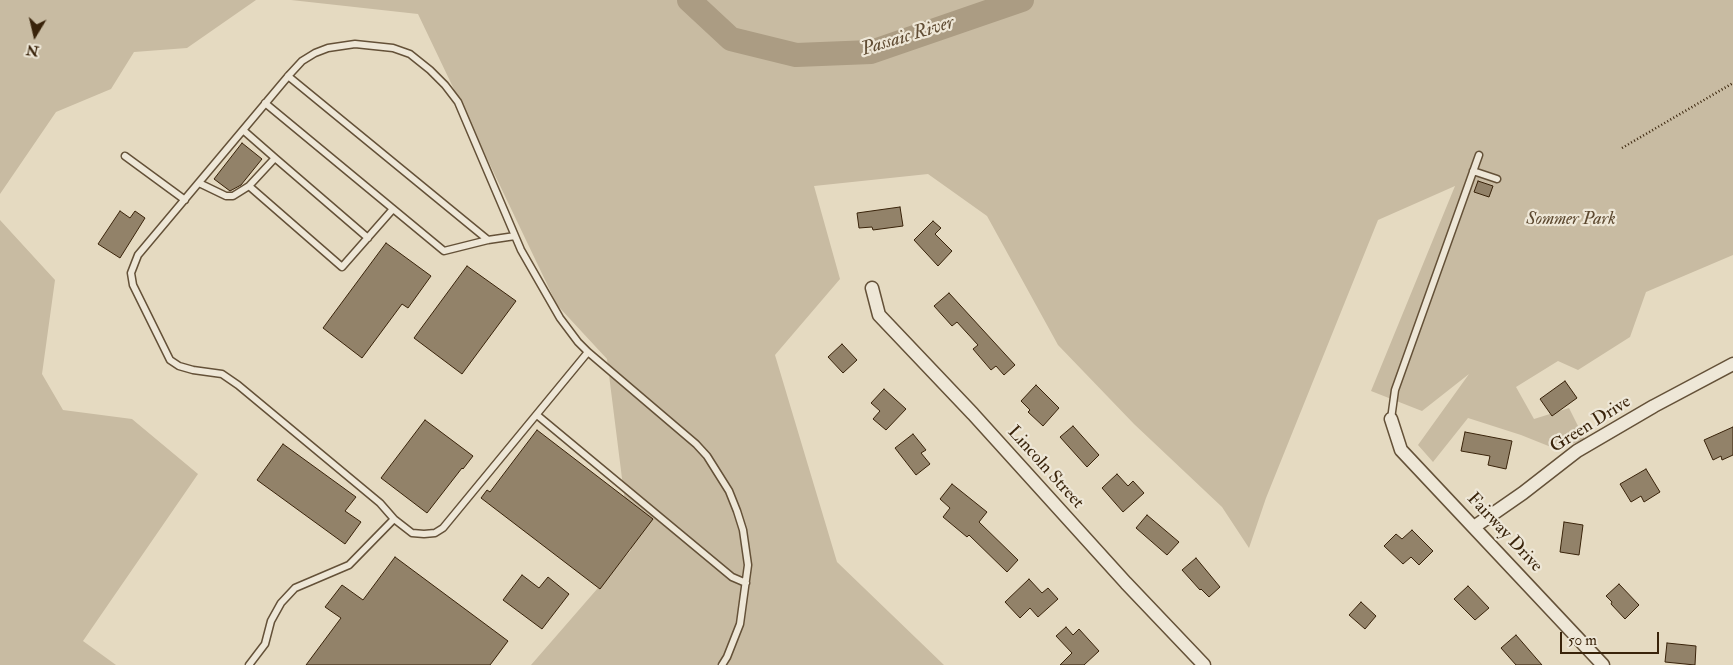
<!DOCTYPE html>
<style>
body{margin:0}
#map{position:relative;width:1733px;height:665px;overflow:hidden;background:#e5dac1;font-family:"IM FELL Double Pica",serif}
canvas{display:block}
.north{position:absolute;left:10px;top:10px;width:50px;height:50px;-webkit-text-stroke:4px #eee7d7;paint-order:stroke;rotate:189deg;font-size:14px;font-weight:700;line-height:20px;text-align:center;color:#39230a}
.north::after{content:'';display:block;margin:auto;width:18px;height:22px;background:#39230a;clip-path:polygon(50% 0,100% 100%,50% 72%,0 100%)}
.scale{position:absolute;left:1560px;top:632px;width:99px;height:22px;box-sizing:border-box;border:2px solid #39230a;border-top:0;padding-left:6px;font-size:15px;line-height:18px;white-space:nowrap;color:#39230a;-webkit-text-stroke:4px #eee7d7;paint-order:stroke}
</style>
<div id="map">
<canvas width="1733" height="665"></canvas>
<div class="north">N</div>
<div class="scale">50 m</div>
</div>
<script>
const ctx = document.querySelector('canvas').getContext('2d');
ctx.lineJoin = 'round';
function fillPath(path, color) {
  ctx.fillStyle = color;
  ctx.fill(path, 'evenodd');
}
function poly(rows) {
  const path = new Path2D();
  for (const r of rows) {
    path.moveTo(r[0], r[1]);
    for (let i = 2; i < r.length; i += 2) path.lineTo(r[i], r[i + 1]);
  }
  return path;
}
function strokePath(path, color, width, dash) {
  ctx.strokeStyle = color;
  ctx.lineWidth = width;
  ctx.lineCap = dash ? 'butt' : 'round';
  ctx.setLineDash(dash || []);
  ctx.stroke(path);
}
function write(font, color, halo, rows, align = 'center') {
  ctx.font = font + ' "IM FELL Double Pica",serif';
  ctx.lineWidth = 4.5;
  ctx.setLineDash([]);
  ctx.textBaseline = 'middle';
  ctx.strokeStyle = halo;
  ctx.fillStyle = color;
  for (const [text, x, y, turn = 0] of rows) {
    ctx.save();
    ctx.translate(x, y);
    ctx.rotate((+turn || 0) * Math.PI / 180);
    ctx.textAlign = isNaN(turn) ? turn : align;
    if (halo) ctx.strokeText(text, 0, 0);
    ctx.fillText(text, 0, 0);
    ctx.restore();
  }
}
fillPath(poly([
 [0,0,256,0,187,48,134,52,111,89,56,112,0,194],
 [291,0,1733,0,1733,255,1646,292,1630,337,1578,370,1558,361,1516,387,1534,419,1569,408,1585,440,1556,449,1521,435,1468,418,1433,462,1418,445,1469,374,1422,411,1371,391,1455,186,1378,220,1266,498,1249,548,1222,507,1134,424,1058,345,987,216,928,174,814,186,840,279,775,355,837,562,944,665,531,665,631,550,607,359,557,305,418,14],
 [0,220,55,280,42,374,63,410,132,419,198,474,83,641,116,665,0,665]
]), '#c8bba2');
strokePath(poly([
 [689,0,731,39,796,55,871,52,1022,0]
]), '#ab9c83', 24);
const building = poly([
 [242,143,262,159,241,185,230,191,214,179,242,143],
 [1478,181,1493,186,1489,197,1474,192,1478,181],
 [900,207,903,226,873,230,872,227,859,228,857,213,900,207],
 [120,211,130,218,135,211,145,218,120,258,98,244,120,211],
 [933,221,941,228,935,234,952,251,938,266,914,240,933,221],
 [386,243,431,276,408,308,402,304,362,358,323,328,386,243],
 [467,266,516,301,462,374,414,338,467,266],
 [949,293,1015,365,1004,375,996,366,991,370,973,349,978,345,957,322,952,326,934,306,949,293],
 [842,344,857,360,843,373,828,357,842,344],
 [1565,381,1577,398,1552,416,1540,399,1565,381],
 [1036,385,1059,408,1043,426,1028,412,1030,410,1021,401,1036,385],
 [884,389,906,409,886,430,873,419,880,411,871,403,884,389],
 [425,420,473,456,463,469,462,468,427,513,381,478,425,420],
 [1073,426,1099,455,1087,467,1060,437,1073,426],
 [1733,427,1733,455,1722,460,1721,456,1713,460,1704,440,1733,427],
 [537,430,653,519,600,589,481,498,487,490,490,492,537,430],
 [1465,432,1512,441,1506,469,1488,465,1490,456,1461,451,1465,432],
 [913,434,926,450,921,453,930,464,916,475,895,448,913,434],
 [283,444,356,497,345,511,361,522,345,544,257,480,283,444],
 [1646,469,1660,492,1644,502,1641,496,1631,502,1620,484,1646,469],
 [1117,474,1128,486,1133,481,1144,493,1123,512,1102,488,1117,474],
 [952,484,987,512,979,522,1018,560,1007,572,969,535,967,537,943,517,950,508,940,499,952,484],
 [1147,515,1179,542,1167,555,1136,528,1147,515],
 [1564,522,1583,525,1579,555,1560,552,1564,522],
 [1412,530,1433,551,1419,565,1411,557,1403,564,1384,546,1396,534,1402,539,1412,530],
 [395,557,508,641,490,665,306,665,341,618,325,607,342,585,363,600,395,557],
 [1196,558,1220,587,1209,597,1201,589,1200,590,1182,570,1196,558],
 [522,575,539,588,548,577,569,594,542,629,503,600,522,575],
 [1029,579,1042,593,1048,588,1058,599,1038,617,1030,608,1020,618,1005,602,1029,579],
 [1619,584,1639,605,1625,619,1611,604,1612,602,1606,596,1619,584],
 [1468,586,1489,608,1475,620,1454,599,1468,586],
 [1361,602,1376,616,1365,629,1349,615,1361,602],
 [1066,627,1073,635,1079,629,1099,651,1084,665,1060,665,1072,653,1056,636,1066,627],
 [1516,635,1542,665,1516,665,1501,648,1516,635],
 [1667,643,1696,646,1695,665,1665,662,1667,643]
]);
fillPath(building, '#928269');
strokePath(building, '#39230a', 1);
const service = poly([
 [288,76,488,240],
 [265,103,444,251,488,240,515,236],
 [243,130,275,158],
 [125,156,185,200],
 [1473,171,1497,179],
 [199,183,226,196,233,196,249,186],
 [368,238,275,158,249,186,342,267,393,209],
 [588,352,443,528,435,533,424,534,412,533,394,519,380,503,238,385,222,374,193,370,179,366,170,360,133,285,131,273,138,255,290,74,302,61,315,53,328,48,355,44,393,48,410,54,430,70,445,85,458,102,521,250,560,318,578,342,588,352,696,444,707,456,729,491,737,511,743,530,748,565,740,624,727,657,722,665],
 [537,415,732,577,746,583],
 [1391,419,1395,390,1479,155],
 [249,665,265,644,271,621,281,603,295,588,349,565,394,519]
]);
const minor = poly([
 [872,288,879,315,973,414,1126,583,1204,665],
 [1391,419,1401,450,1603,665],
 [1474,527,1523,493,1577,451,1654,406,1733,364]
]);
strokePath(service, '#645138', 9);
strokePath(minor, '#645138', 15);
strokePath(poly([
 [1622,148,1733,83]
]), '#39230a', 2.5, [1, 2.5]);
strokePath(service, '#eee7d7', 6);
strokePath(minor, '#eee7d7', 12);
write('italic 18px', '#5d4930', '#eee7d7', [
 ["Sommer Park",1571,220]
]);
write('18px', '#39230a', '#eee7d7', [
 ["Green Drive",1591,425,-32],
 ["Lincoln Street",1045,468,48],
 ["Fairway Drive",1504,533,47]
]);
write('italic 19px', '#614d34', '#eee7d7', [
 ["Passaic River",908,37,-17]
]);
</script>
